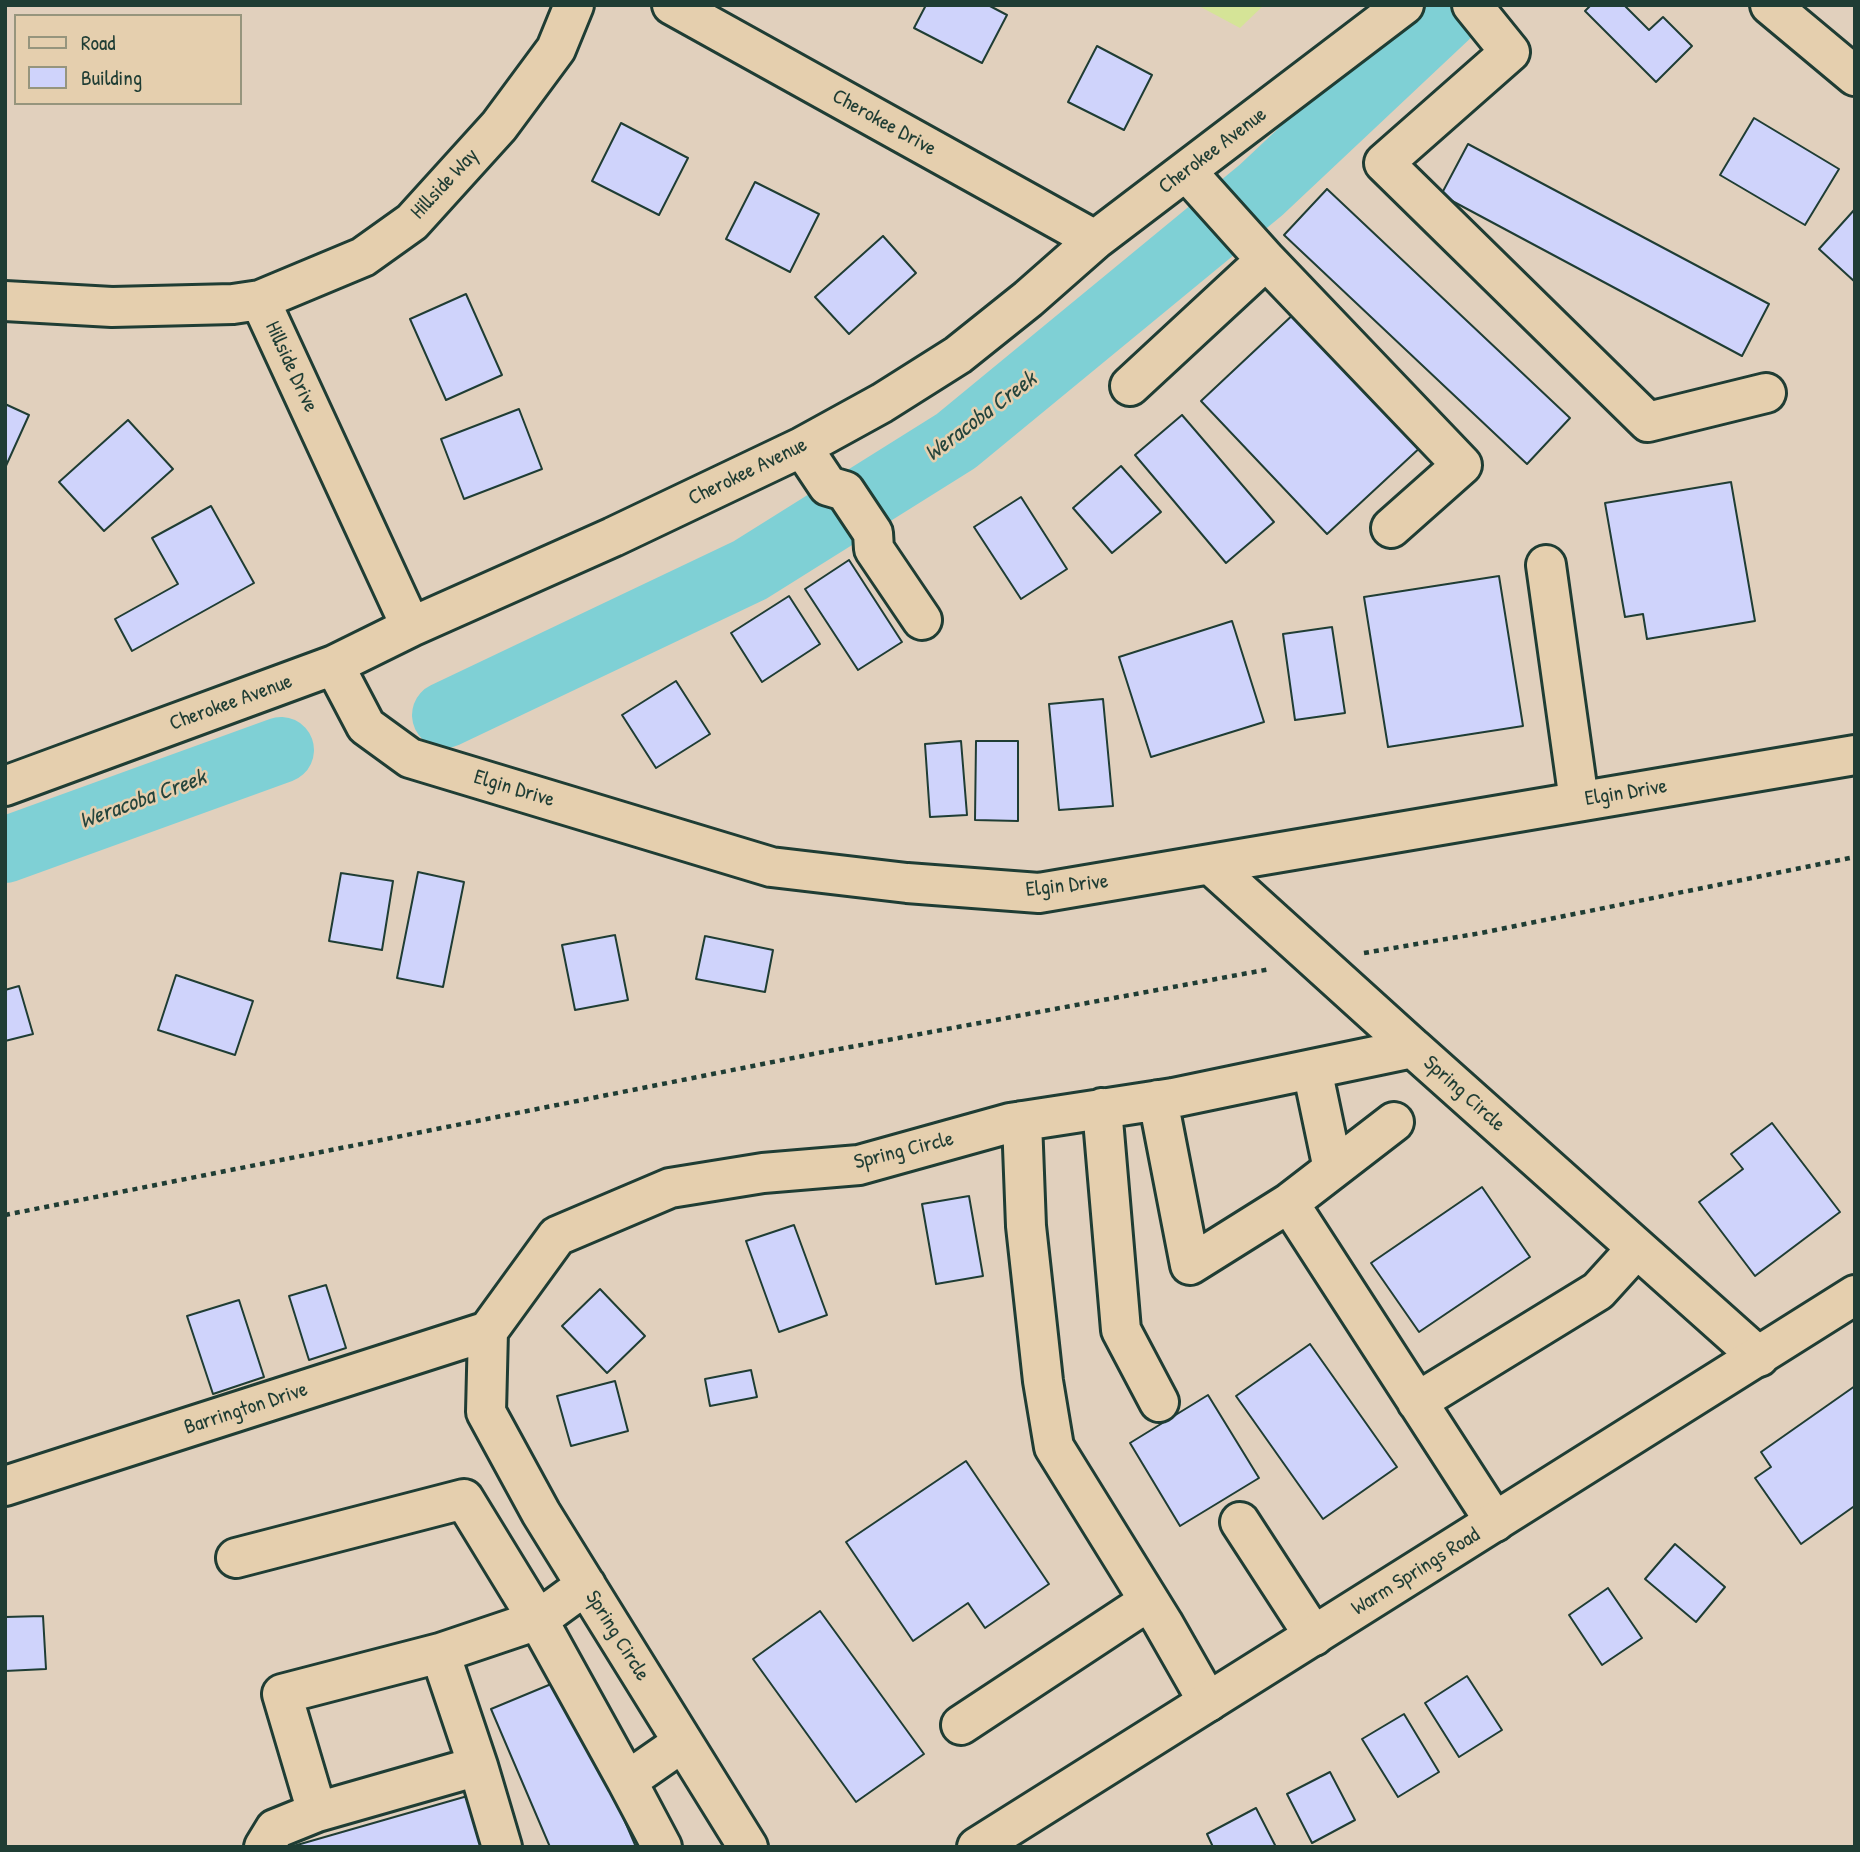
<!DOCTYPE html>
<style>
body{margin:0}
#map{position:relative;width:1860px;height:1852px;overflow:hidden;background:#e1d0bd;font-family:"Patrick Hand",sans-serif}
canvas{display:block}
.frame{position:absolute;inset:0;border:7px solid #1f3d34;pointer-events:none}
.legend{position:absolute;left:14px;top:14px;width:228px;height:91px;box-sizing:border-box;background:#e5cfae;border:2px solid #96957d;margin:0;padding:9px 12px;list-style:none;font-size:21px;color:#1f3d34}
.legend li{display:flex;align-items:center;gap:14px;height:35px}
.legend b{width:35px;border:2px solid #96957d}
</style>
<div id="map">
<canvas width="1860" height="1852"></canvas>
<div class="frame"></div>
<ul class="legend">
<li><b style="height:9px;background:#e5cfae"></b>Road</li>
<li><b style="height:19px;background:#cfd3fb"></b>Building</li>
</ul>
</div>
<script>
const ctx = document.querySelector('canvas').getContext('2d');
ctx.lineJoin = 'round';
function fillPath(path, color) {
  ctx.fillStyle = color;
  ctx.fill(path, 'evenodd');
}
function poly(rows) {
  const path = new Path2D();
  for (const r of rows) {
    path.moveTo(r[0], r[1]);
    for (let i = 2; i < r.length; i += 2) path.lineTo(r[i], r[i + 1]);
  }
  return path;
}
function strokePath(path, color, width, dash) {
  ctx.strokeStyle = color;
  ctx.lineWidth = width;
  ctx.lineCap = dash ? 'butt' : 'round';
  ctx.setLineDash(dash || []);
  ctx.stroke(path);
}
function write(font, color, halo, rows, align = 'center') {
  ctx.font = font + ' "Patrick Hand",sans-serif';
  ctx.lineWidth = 5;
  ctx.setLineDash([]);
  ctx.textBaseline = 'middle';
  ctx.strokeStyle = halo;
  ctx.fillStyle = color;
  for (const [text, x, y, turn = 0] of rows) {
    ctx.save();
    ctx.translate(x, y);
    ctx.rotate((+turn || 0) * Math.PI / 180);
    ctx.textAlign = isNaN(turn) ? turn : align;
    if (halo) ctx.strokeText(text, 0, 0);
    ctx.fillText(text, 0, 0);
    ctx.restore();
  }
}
fillPath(poly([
 [1197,5,1264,5,1240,28]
]), '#d5e497');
strokePath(poly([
 [445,715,750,570,956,441,1261,190,1446,16],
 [5,850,281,750]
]), '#7fd0d5', 66);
const building = poly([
 [926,5,988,5,1007,15,982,63,914,28,926,5],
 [1591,5,1624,5,1649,30,1663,17,1692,46,1656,82,1585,11,1591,5],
 [1097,46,1152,75,1124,130,1068,102,1097,46],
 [1754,118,1839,169,1805,225,1720,175,1754,118],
 [621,123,688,158,659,215,592,181,621,123],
 [1468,144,1769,304,1742,356,1441,195,1468,144],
 [755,182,819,214,790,272,726,239,755,182],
 [1327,189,1570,418,1527,464,1284,235,1327,189],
 [1855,209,1855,282,1819,249,1855,209],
 [883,236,916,273,849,334,815,297,883,236],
 [466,294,502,375,446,400,410,319,466,294],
 [1298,310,1424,444,1327,534,1201,401,1298,310],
 [5,404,29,415,5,468,5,404],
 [519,409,542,469,464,499,441,439,519,409],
 [1182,415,1274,522,1226,563,1135,455,1182,415],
 [128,420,173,469,104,531,59,482,128,420],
 [1121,466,1161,512,1112,553,1073,508,1121,466],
 [1731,482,1755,621,1647,639,1643,614,1625,617,1605,503,1731,482],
 [1021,497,1067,569,1021,599,974,527,1021,497],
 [211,506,254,583,132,651,115,619,178,584,152,538,211,506],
 [849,560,902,642,858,670,805,589,849,560],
 [1499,576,1523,726,1388,747,1364,597,1499,576],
 [789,596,820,644,762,682,731,633,789,596],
 [1232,621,1264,722,1151,757,1119,657,1232,621],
 [1332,627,1345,713,1295,720,1283,634,1332,627],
 [676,681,710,734,656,768,622,715,676,681],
 [1103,699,1113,806,1059,810,1049,704,1103,699],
 [961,741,967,815,930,817,925,744,961,741],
 [976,741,1018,741,1018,821,975,820,976,741],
 [418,872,464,882,443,987,397,978,418,872],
 [341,873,393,881,382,950,329,941,341,873],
 [615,935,628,1000,575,1010,562,945,615,935],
 [705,936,773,950,765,992,696,979,705,936],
 [176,975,253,1001,235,1055,158,1030,176,975],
 [19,986,33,1034,5,1041,5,990,19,986],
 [1772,1123,1840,1212,1755,1276,1699,1202,1743,1169,1731,1154,1772,1123],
 [1482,1187,1530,1257,1419,1332,1371,1263,1482,1187],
 [969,1196,983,1276,936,1284,922,1204,969,1196],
 [794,1225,827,1315,779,1332,746,1241,794,1225],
 [326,1285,346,1348,309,1360,289,1296,326,1285],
 [600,1289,645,1336,607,1373,562,1326,600,1289],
 [239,1300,264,1377,213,1394,187,1316,239,1300],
 [1310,1344,1397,1467,1323,1519,1236,1396,1310,1344],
 [751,1370,757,1397,710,1406,705,1379,751,1370],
 [615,1381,628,1431,571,1446,557,1396,615,1381],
 [1855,1386,1855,1509,1853,1507,1801,1544,1755,1478,1771,1467,1761,1452,1855,1386],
 [1208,1395,1259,1478,1180,1526,1130,1443,1208,1395],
 [966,1461,1049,1584,985,1628,968,1603,913,1641,846,1542,966,1461],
 [1675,1544,1725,1587,1696,1622,1645,1579,1675,1544],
 [1608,1588,1642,1638,1602,1665,1569,1615,1608,1588],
 [820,1611,924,1754,856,1802,753,1659,820,1611],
 [43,1616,46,1669,5,1671,5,1617,43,1616],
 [1467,1676,1502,1730,1459,1757,1425,1703,1467,1676],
 [556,1682,578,1732,585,1729,636,1847,550,1847,491,1709,556,1682],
 [1404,1714,1439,1772,1398,1797,1362,1739,1404,1714],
 [1330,1772,1355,1820,1312,1843,1287,1794,1330,1772],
 [471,1795,487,1847,290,1847,471,1795],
 [1256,1808,1276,1847,1213,1847,1207,1834,1256,1808]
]);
fillPath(building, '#cfd3fb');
strokePath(building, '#1f3d34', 2);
const minor = poly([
 [672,5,1095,240],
 [1472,5,1510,52,1384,163,1648,422,1766,393],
 [1770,5,1855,76],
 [1266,260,1462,465,1391,528],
 [260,300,411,627],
 [5,301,112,307,233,304,260,300,363,257,412,222,499,126,556,49,574,5],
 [1130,386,1266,260,1186,171],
 [802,447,828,486,845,491,873,533,874,549,922,620],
 [1546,565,1579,801],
 [334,665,366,726,410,758,771,867,907,883,1039,893,1855,755],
 [5,786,334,665,411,627,613,537,802,447,882,403,958,355,1028,299,1095,240,1404,5],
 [1211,865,1413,1048],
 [1312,1069,1333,1169],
 [1158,1100,1190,1265,1289,1203,1394,1122],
 [1102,1108,1121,1330,1159,1402],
 [1022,1121,1026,1226,1043,1381,1054,1447,1163,1623,1208,1702],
 [1289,1203,1495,1522],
 [1417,1402,1598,1291,1637,1248],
 [5,1486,488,1331],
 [1240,1522,1314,1636],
 [236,1558,464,1499,538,1620,627,1781],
 [440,1653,538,1620,586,1585],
 [961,1725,1149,1601],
 [478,1766,502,1847],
 [264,1847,275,1829,317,1812,478,1766,440,1653,282,1694,317,1812],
 [662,1847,627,1781,683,1742],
 [748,1847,541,1513,486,1412,488,1331,557,1236,670,1188,763,1173,859,1165,1010,1123,1173,1098,1413,1048,1759,1357]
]);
const major = poly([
 [977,1847,1855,1295]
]);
strokePath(minor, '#1f3d34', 44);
strokePath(major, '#1f3d34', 44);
strokePath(poly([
 [1364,953,1481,933,1855,857],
 [5,1215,818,1053,1270,969]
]), '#1f3d34', 4.5, [5, 5]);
strokePath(minor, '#e5cfae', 38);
strokePath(major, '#e5cfae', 38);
write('21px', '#1f3d34', '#e5cfae', [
 ["Cherokee Drive",884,123,29],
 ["Cherokee Avenue",1213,151,-37],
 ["Hillside Way",445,184,-47],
 ["Hillside Drive",291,367,65],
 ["Cherokee Avenue",748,472,-26],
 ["Cherokee Avenue",231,703,-20],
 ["Elgin Drive",514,789,17],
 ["Elgin Drive",1626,793,-9],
 ["Elgin Drive",1067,886,-6],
 ["Spring Circle",1464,1094,42],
 ["Spring Circle",904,1151,-14],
 ["Barrington Drive",246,1409,-18],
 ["Warm Springs Road",1416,1572,-32],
 ["Spring Circle",617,1636,58]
]);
write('italic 23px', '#24443c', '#e5cfae', [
 ["Weracoba Creek",981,417,-37],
 ["Weracoba Creek",143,800,-20]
]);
</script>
